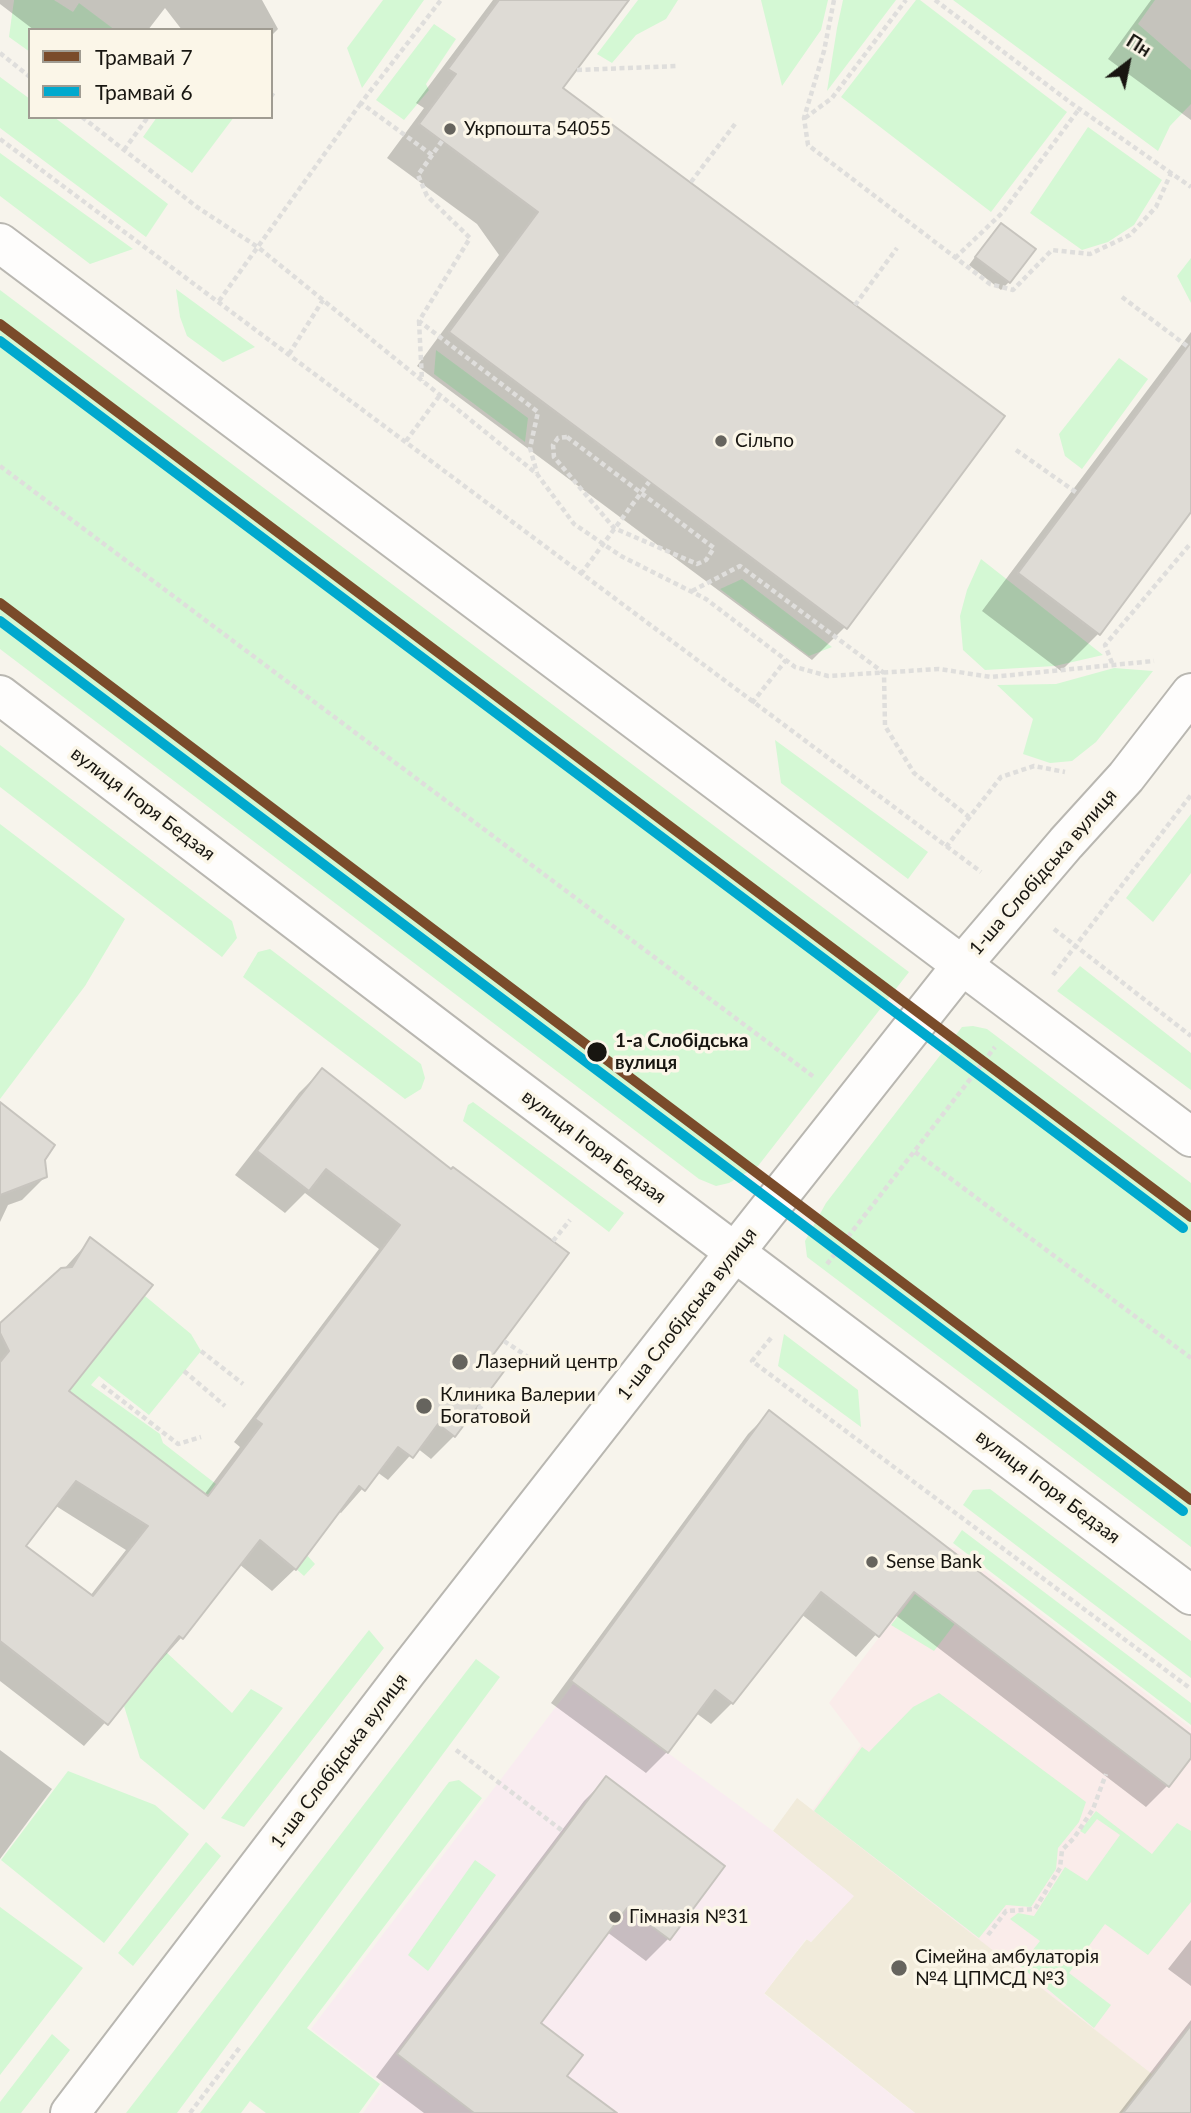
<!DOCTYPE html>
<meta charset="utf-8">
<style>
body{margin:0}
#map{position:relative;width:1191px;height:2113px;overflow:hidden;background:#f7f4ec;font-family:Lato,sans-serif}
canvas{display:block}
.legend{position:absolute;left:28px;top:28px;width:245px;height:91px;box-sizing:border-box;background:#fbf6e8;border:2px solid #a09c92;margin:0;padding:9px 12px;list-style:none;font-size:21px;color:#181611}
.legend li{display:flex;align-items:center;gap:14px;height:35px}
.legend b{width:35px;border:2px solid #a09c92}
.north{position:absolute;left:1093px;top:28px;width:70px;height:70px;-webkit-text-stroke:5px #fbf6e8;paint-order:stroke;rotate:32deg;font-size:19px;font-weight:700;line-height:28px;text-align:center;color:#181611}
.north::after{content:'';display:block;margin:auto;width:24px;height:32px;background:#181611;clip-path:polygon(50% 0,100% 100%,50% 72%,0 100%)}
</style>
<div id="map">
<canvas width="1191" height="2113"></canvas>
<ul class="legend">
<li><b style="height:9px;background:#7a4b2a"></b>Трамвай 7</li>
<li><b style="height:9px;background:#00a9ce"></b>Трамвай 6</li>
</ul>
<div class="north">Пн</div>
</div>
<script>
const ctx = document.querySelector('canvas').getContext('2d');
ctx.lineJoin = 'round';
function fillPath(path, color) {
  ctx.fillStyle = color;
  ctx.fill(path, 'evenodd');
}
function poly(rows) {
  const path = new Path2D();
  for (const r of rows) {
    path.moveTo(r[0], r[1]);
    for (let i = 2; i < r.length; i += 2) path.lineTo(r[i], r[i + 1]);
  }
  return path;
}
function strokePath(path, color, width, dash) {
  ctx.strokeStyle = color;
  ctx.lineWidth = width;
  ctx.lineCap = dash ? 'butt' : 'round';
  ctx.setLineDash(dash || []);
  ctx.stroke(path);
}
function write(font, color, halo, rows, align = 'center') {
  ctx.font = font + ' Lato,sans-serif';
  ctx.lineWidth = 7;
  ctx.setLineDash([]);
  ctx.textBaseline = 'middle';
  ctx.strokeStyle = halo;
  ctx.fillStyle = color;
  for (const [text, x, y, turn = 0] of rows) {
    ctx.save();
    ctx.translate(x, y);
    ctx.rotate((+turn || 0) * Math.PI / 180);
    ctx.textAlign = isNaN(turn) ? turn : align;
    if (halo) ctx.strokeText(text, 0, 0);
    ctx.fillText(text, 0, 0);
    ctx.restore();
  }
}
fillPath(poly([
 [948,1547,955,1548,1191,1728,1191,2025,1153,2075,812,1811,861,1745,829,1703]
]), '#faecea');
fillPath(poly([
 [797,1798,1152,2074,1191,2025,1191,2113,915,2113,764,1993,807,1939,811,1942,853,1896,773,1831]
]), '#f1ebdb');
fillPath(poly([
 [574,1683,773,1831,854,1896,811,1942,806,1939,764,1994,915,2113,363,2113,383,2084,311,2029]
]), '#f9ecf0');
fillPath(poly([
 [14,0,54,0,73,12,79,3,115,30,30,30,30,52,9,37],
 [383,0,424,0,362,88,347,48],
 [638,0,678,0,666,19,636,35,612,63,597,54],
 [761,0,828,0,821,30,782,86],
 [843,0,896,0,827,91,837,28],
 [916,0,920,0,1067,112,991,212,841,97],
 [953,0,1155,0,1138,24,1191,70,1191,104,1170,126,1158,151],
 [434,24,456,39,426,84,429,90,404,120,376,100],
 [0,77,30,99,30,117,54,117,168,204,146,237,0,128],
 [157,117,234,117,192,173,143,137],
 [1088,127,1162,180,1134,225,1108,242,1082,250,1030,213],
 [0,153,133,249,90,264,0,196],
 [1191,258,1191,303,1177,276],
 [176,289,255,347,223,362,187,336,180,317],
 [0,290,909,972,758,1166,729,1183,716,1186,699,1179,0,649],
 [436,350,528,418,525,442,434,374],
 [1119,358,1148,379,1082,469,1065,456,1059,434],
 [981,559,1103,655,1055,666,985,670,963,650,960,616,967,590],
 [742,579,832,647,809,656,720,589],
 [1114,668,1153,671,1096,742,1072,761,1050,763,1023,754,1033,719,997,685,1056,684],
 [775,740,928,852,908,879,781,783],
 [0,745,232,921,237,938,222,957,0,787],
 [1191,814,1191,873,1153,922,1126,898],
 [0,824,125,919,85,986,0,1099],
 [270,949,421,1064,425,1078,421,1089,405,1099,243,977,258,952],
 [1080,966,1191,1053,1191,1090,1057,991],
 [973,1026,987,1029,1191,1183,1191,1547,807,1257,805,1241,826,1203,962,1027],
 [473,1102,624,1213,609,1232,463,1121,468,1105],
 [145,1296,191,1334,201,1351,149,1415,99,1376,91,1385,160,1434,163,1443,304,1552,315,1564,304,1576,262,1538,69,1391],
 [784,1334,858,1390,861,1427,778,1366],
 [990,1489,1191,1641,1191,1678,963,1505,973,1490],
 [962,1530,1191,1703,1191,1725,953,1543],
 [950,1549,989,1579,934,1651,891,1625],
 [369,1630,384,1648,244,1827,221,1818],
 [166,1652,232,1713,251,1689,283,1708,204,1810,140,1758,124,1706],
 [476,1659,500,1677,177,2113,126,2113],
 [939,1693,1086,1802,1079,1822,1058,1848,1056,1869,1031,1907,1006,1905,979,1938,814,1811,862,1747,869,1752,913,1707],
 [68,1771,155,1805,189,1834,104,1943,1,1860],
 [459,1780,482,1798,307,2028,380,2084,359,2113,266,2113,250,2101,241,2113,200,2113,449,1782],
 [1096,1811,1152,1854,1177,1823,1191,1831,1191,1902,1148,1955,1105,1924,1069,1973,1111,2005,1094,2028,1020,1966,1040,1941,1010,1919,1018,1913,1034,1916,1065,1867,1087,1881,1120,1835,1097,1819,1085,1834,1080,1831],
 [206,1842,221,1856,133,1966,118,1953],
 [475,1860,496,1875,428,1971,408,1955],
 [0,1907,83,1968,0,2075],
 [52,2034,70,2050,21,2113,0,2113,0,2102]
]), '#d4f8d4');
fillPath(poly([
 [0,0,262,0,278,29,271,36,271,30,182,30,165,8,148,30,34,30,0,4],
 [493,0,626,0,561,88,845,627,812,660,417,366,499,255,477,224,387,158,424,108,416,103],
 [1151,0,1191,0,1191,120,1108,59],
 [994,232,1009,282,1001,290,969,265],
 [1191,332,1191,510,1099,633,1061,671,982,611],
 [322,1070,488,1359,454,1436,431,1459,417,1448,388,1480,377,1472,341,1513,338,1511,295,1569,272,1591,239,1564,181,1638,84,1746,0,1681,0,1325,63,1270,91,1239,67,1392,204,1495,240,1447,234,1442,379,1249,305,1193,285,1213,235,1175,299,1093],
 [56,1506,126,1550,90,1596,24,1547],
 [0,1104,43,1160,45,1177,22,1200,8,1205,0,1222],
 [769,1413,1191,1737,1191,1755,1167,1786,1146,1807,894,1614,856,1657,801,1614,732,1703,711,1724,696,1713,667,1752,646,1773,551,1703,748,1434],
 [0,1750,52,1789,0,1859],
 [606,1779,668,1939,646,1961,607,1932,538,2024,565,2076,614,2113,424,2113,376,2077,584,1801],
 [1191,1940,1191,1986,1168,1969],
 [1191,2020,1191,2113,1119,2113]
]), '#0003');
const building = poly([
 [499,0,629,0,563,88,1005,416,847,629,449,332,538,212,419,124,456,74,448,69,499,0],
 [1001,223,1036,249,1010,283,975,257,1001,223],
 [1191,342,1191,512,1100,635,1018,573,1191,342],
 [322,1068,451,1169,453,1167,569,1253,490,1359,505,1370,455,1437,438,1424,413,1458,398,1447,365,1491,359,1486,296,1570,260,1540,183,1639,179,1636,108,1725,0,1641,0,1362,9,1351,0,1333,0,1323,61,1268,72,1267,90,1237,153,1285,69,1391,208,1496,262,1424,255,1419,400,1225,326,1169,309,1191,257,1151,322,1068],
 [76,1481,148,1526,93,1596,26,1546,76,1481],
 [0,1102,55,1145,45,1160,47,1177,0,1195,0,1102],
 [769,1410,1191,1735,1191,1758,1169,1787,914,1592,879,1637,821,1592,733,1704,715,1690,668,1753,571,1681,769,1410],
 [606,1776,725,1866,670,1940,627,1908,541,2023,583,2055,567,2076,617,2113,474,2113,397,2054,606,1776],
 [1191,2025,1191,2113,1123,2113,1153,2075,1191,2025]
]);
fillPath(building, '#dedbd5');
strokePath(building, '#c7c4be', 2);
const street = poly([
 [70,2113,408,1670,735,1252,962,965,1066,843,1126,777,1191,693]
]);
const secondary = poly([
 [0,243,1191,1137],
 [0,695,475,1057,1191,1595]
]);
strokePath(street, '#b9b7b1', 42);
strokePath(secondary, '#b9b7b1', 42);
strokePath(poly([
 [834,0,824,51,804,118,808,145,990,284,1013,290,1052,250,1090,254,1130,235,1156,207,1171,173],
 [935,0,1071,103,1191,187],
 [0,53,30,77],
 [577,70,678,66],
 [271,94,274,96],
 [82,117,197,207,259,248,537,474,574,524,621,556,706,599,795,667,828,676,939,669,991,677,1154,661],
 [805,118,832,98,906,0],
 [0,139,981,872],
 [442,141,418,175,427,196,470,238,419,321,538,412,530,448,537,473],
 [124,150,148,117],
 [432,155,361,103,441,0],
 [691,182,735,124],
 [955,258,1002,213,1079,109],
 [1122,297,1187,346],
 [219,301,361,103],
 [855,305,897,248],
 [419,321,422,381],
 [289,354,323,300],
 [567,437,714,548,706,560,697,564,614,528,554,457,553,445,558,438,567,437],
 [406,441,440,395],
 [1016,450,1077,493],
 [0,466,814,1077],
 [581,574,649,482],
 [692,591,740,566,884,673,885,726,914,773,969,817],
 [1112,663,1105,645,1191,543],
 [752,703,786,660],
 [946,847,1001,777,1034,766,1065,772],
 [1054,929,1191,1036],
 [1053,975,1191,795],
 [915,1152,1191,1358],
 [553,1241,570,1220],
 [827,1264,995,1047],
 [771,1338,752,1361,1191,1689],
 [504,1341,543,1367],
 [201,1351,243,1384],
 [184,1371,225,1406],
 [102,1385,178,1444,201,1437],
 [478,1406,501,1423],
 [456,1750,564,1832],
 [988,1935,1006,1911,1035,1909,1060,1868,1062,1850,1074,1838,1093,1809,1106,1774],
 [190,2113,240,2047]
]), '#dfdedc', 4.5, [5, 3.5]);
strokePath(street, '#fefdfc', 38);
strokePath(secondary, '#fefdfc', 38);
strokePath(poly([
 [0,324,1191,1217],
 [0,603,1191,1500]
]), '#7a4b2a', 10);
strokePath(poly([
 [0,341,1183,1228],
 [0,621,1183,1511]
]), '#00a9ce', 10);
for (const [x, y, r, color] of [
 [450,129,7,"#66645e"],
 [721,441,7,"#66645e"],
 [597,1052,11,"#181611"],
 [460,1362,9,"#66645e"],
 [424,1406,9,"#66645e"],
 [872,1562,7,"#66645e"],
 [615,1917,7,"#66645e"],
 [899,1968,9,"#66645e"]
]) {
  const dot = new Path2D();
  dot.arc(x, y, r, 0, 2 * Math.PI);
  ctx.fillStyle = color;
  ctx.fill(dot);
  strokePath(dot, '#fbf6e8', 2.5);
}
write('19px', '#181611', '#fbf6e8', [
 ["Укрпошта 54055",464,129],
 ["Сільпо",735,441],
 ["Лазерний центр",476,1362],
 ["Клиника Валерии",440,1395],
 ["Богатовой",440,1417],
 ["Sense Bank",886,1562],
 ["Гімназія №31",629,1917],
 ["Сімейна амбулаторія",915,1957],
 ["№4 ЦПМСД №3",915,1979]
], 'left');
write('19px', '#181611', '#fbf6e8', [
 ["вулиця Ігоря Бедзая",143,804,37],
 ["1-ша Слобідська вулиця",1043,872,-49],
 ["вулиця Ігоря Бедзая",594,1147,37],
 ["1-ша Слобідська вулиця",687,1314,-52],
 ["вулиця Ігоря Бедзая",1048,1487,37],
 ["1-ша Слобідська вулиця",339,1761,-53]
]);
write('bold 19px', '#181611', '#fbf6e8', [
 ["1-а Слобідська",615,1041],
 ["вулиця",615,1063]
], 'left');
</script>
